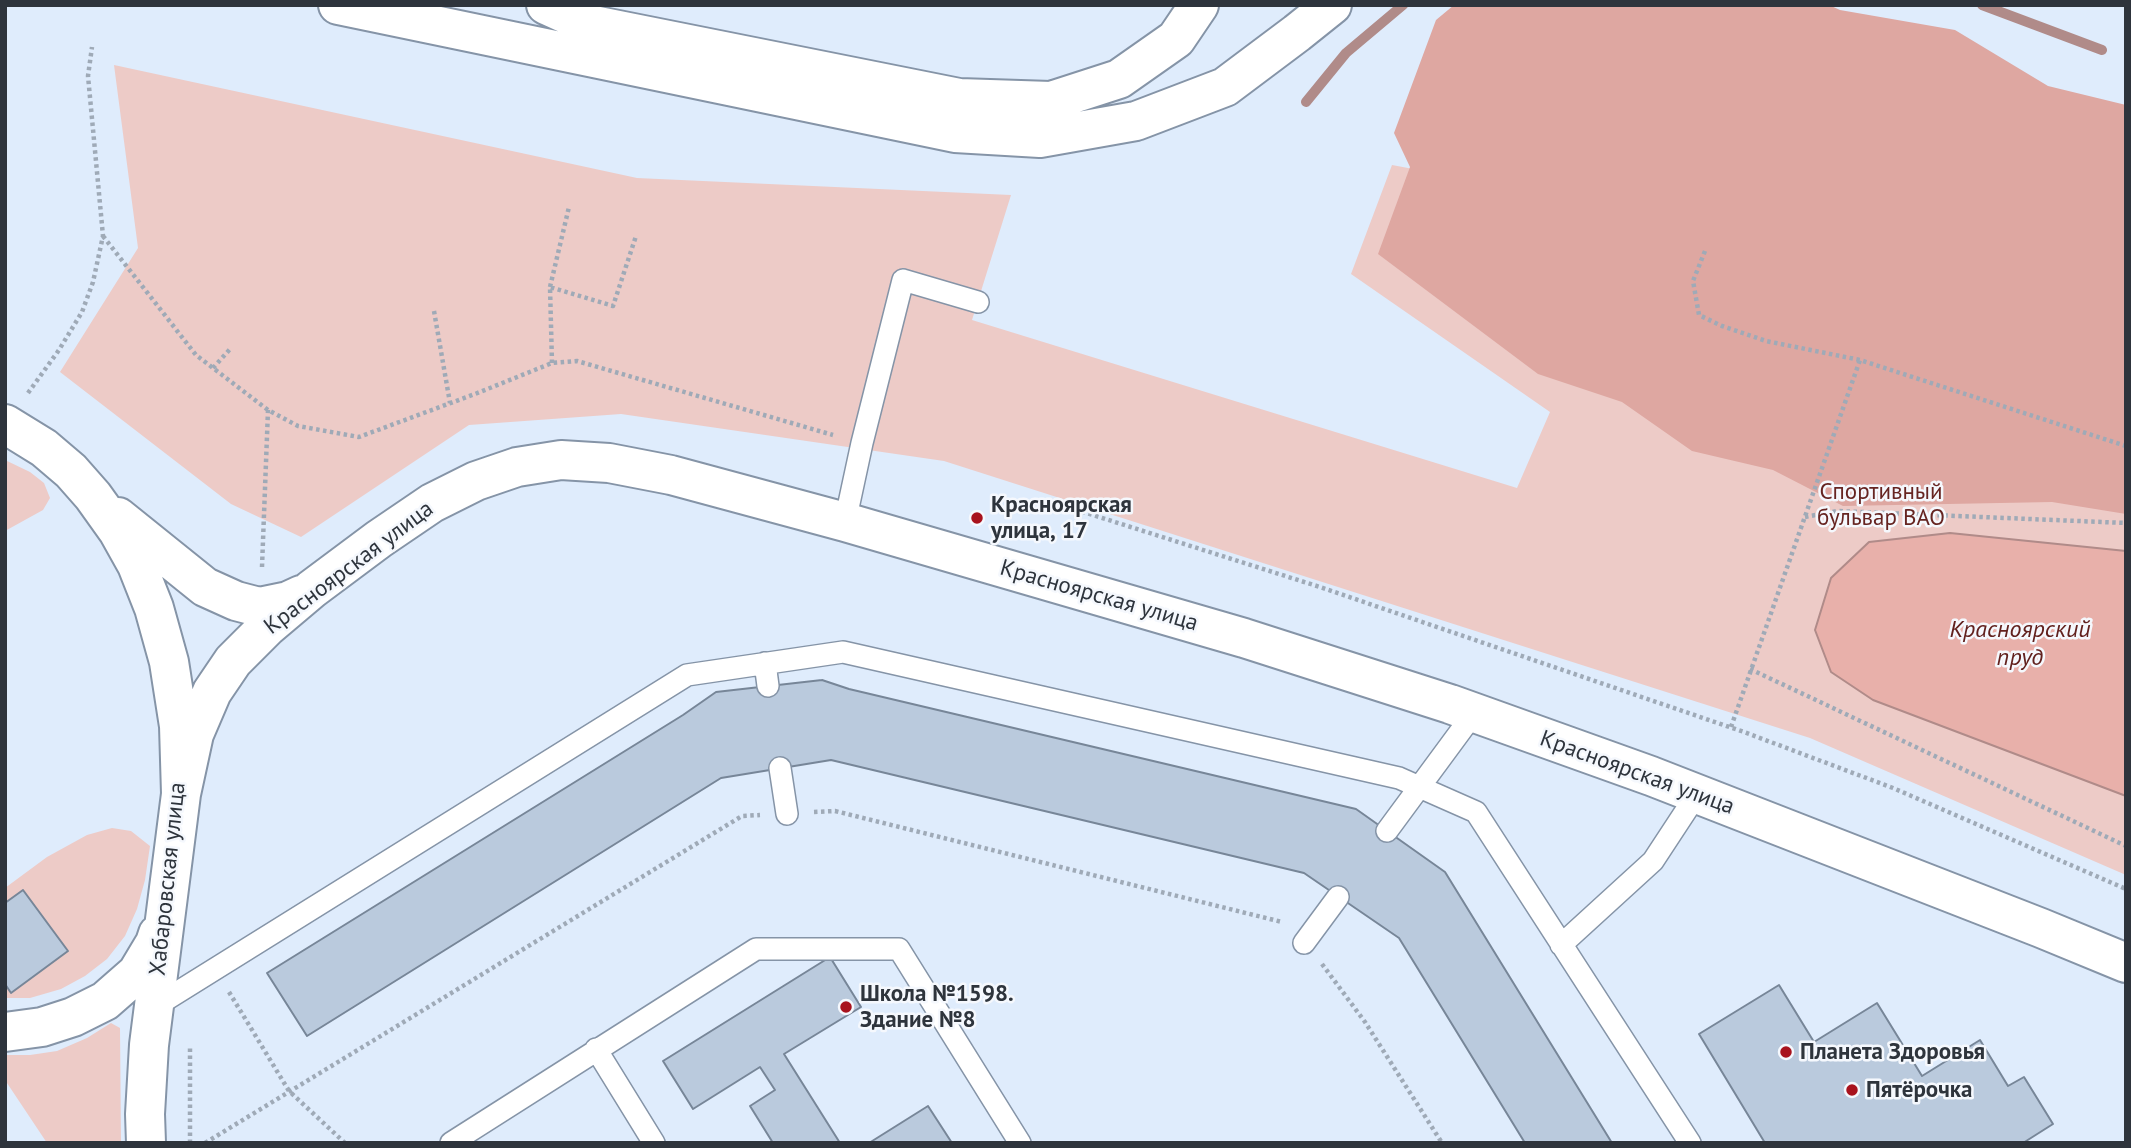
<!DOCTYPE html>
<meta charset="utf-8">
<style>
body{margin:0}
#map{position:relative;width:2131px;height:1148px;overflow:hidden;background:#dfecfc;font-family:"PT Sans",sans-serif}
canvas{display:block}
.frame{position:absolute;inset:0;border:7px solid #2e343c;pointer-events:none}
</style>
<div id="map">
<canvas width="2131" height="1148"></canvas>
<div class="frame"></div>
</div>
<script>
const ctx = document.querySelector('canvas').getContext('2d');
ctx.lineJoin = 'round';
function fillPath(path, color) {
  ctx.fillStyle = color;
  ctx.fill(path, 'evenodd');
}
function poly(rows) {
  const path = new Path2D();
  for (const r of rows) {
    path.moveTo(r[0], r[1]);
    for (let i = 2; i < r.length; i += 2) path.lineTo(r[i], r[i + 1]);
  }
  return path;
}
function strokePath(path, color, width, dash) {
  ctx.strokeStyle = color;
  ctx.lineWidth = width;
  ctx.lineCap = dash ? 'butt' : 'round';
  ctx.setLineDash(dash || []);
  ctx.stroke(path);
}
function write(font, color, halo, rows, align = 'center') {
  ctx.font = font + ' "PT Sans",sans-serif';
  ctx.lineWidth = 5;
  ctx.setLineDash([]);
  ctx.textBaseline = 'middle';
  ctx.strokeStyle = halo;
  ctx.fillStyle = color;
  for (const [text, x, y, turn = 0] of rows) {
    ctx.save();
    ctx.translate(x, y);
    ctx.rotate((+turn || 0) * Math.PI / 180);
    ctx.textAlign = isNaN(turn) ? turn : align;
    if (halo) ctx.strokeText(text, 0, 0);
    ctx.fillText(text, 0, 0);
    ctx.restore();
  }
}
fillPath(poly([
 [114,65,637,178,1011,195,972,320,1517,488,1550,412,1351,274,1392,165,2108,300,2126,306,2126,875,1810,738,944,461,621,414,469,425,301,537,231,504,60,372,138,248],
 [5,460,30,472,44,483,50,498,43,510,5,531],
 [112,828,131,831,150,846,145,880,137,909,125,936,107,959,85,976,61,989,30,998,5,998,5,888,47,857,87,835],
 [111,1023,120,1028,121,1143,47,1143,5,1080,5,1055,30,1055,57,1051,87,1038]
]), '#edcbc7');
fillPath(poly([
 [1454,5,1829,5,1840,10,1955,30,2048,86,2126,105,2126,514,2052,502,1843,506,1773,470,1692,451,1622,402,1538,374,1378,254,1410,167,1394,133,1436,20]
]), '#dea7a1');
const water = poly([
 [1950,533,2126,551,2126,796,1873,700,1831,672,1815,630,1831,578,1869,542,1950,533]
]);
fillPath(water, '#e8b0aa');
strokePath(water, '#b08b89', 2);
strokePath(poly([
 [1982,5,2102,50],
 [1306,102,1346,53,1403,5]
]), '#b08b89', 10);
const building = poly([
 [822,680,849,689,1356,809,1445,872,1612,1143,1525,1143,1399,938,1304,873,831,760,721,778,307,1036,267,973,683,715,716,692,822,680],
 [23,890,68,951,11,993,5,984,5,903,23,890],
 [830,957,861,1007,784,1054,840,1143,773,1143,750,1106,775,1090,760,1067,693,1109,663,1061,830,957],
 [1779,985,1814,1042,1877,1003,1922,1076,1980,1040,2008,1086,2024,1077,2053,1124,2023,1143,1765,1143,1699,1034,1779,985],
 [928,1106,952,1143,869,1143,928,1106]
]);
fillPath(building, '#bacadd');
strokePath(building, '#778698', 2);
const lane = poly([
 [845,522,862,443,903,280,978,302],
 [765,663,768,686],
 [780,768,787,814],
 [1387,831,1474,713],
 [1304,943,1338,897],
 [1561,945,1653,861,1697,794],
 [154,1007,687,675,843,652,1399,778,1476,812,1690,1143],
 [596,1049,654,1143],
 [451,1143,756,949,899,949,1020,1143]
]);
const secondary = poly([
 [338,5,955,133,1040,138,1136,121,1225,87,1297,33,1332,5],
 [546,5,588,24,959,98,1051,101,1119,79,1176,39,1199,5],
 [5,424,44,448,71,471,93,496,118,531,137,565,154,608,169,662,179,726,181,794,149,1045,145,1114,146,1143],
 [118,517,205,587,236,601,259,607,288,601,301,595],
 [181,794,194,734,212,692,233,661,267,627,312,589,379,539,432,503,476,481,517,467,561,460,609,463,671,475,845,522,1244,638,1450,704,1651,776,2041,928,2126,963],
 [5,1032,42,1027,73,1017,105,1001,137,973,155,943,158,934]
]);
strokePath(lane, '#8594a7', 24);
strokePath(secondary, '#8594a7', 42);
strokePath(poly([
 [103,236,196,355,268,410,298,426,359,437,475,394,552,363,577,361,833,435],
 [1705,251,1693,281,1699,315,1722,326,1766,341,1860,360,2126,446],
 [550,287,569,207],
 [434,311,450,403],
 [552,363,550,287,613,306,636,236],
 [213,368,231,348],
 [28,393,59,350,82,312,93,282,103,236,88,76,92,47],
 [1055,503,1320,587,1744,732,1893,788,2126,889],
 [1805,517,1837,511,2126,523],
 [262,567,268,410],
 [1750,669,2126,846],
 [1731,727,1860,360],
 [814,812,835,811,1282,922],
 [1322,964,1365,1022,1442,1143],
 [229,992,289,1091,345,1143],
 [190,1143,190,1046],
 [205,1143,742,816,760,815]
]), '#9faab7', 4.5, [3.5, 3.5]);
strokePath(lane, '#fff', 21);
strokePath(secondary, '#fff', 38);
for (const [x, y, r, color] of [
 [977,518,7,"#a8121d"],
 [846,1007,7,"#a8121d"],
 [1786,1052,7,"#a8121d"],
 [1852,1090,7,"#a8121d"]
]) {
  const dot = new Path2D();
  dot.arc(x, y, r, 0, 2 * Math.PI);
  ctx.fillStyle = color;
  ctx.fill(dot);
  strokePath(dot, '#f5f8fd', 2.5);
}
write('23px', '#662421', '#f5f8fd', [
 ["Спортивный",1881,492],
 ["бульвар ВАО",1881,518]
]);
write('bold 23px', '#2e343c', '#f5f8fd', [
 ["Красноярская",991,505],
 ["улица, 17",991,531],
 ["Школа №1598.",860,994],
 ["Здание №8",860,1020],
 ["Планета Здоровья",1800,1052],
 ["Пятёрочка",1866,1090]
], 'left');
write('23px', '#2e343c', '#f5f8fd', [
 ["Красноярская улица",349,568,-37],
 ["Красноярская улица",1099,596,16],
 ["Красноярская улица",1637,773,20],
 ["Хабаровская улица",168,879,-84]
]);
write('italic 24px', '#62211e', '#f5f8fd', [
 ["Красноярский",2020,630],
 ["пруд",2020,658]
]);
</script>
